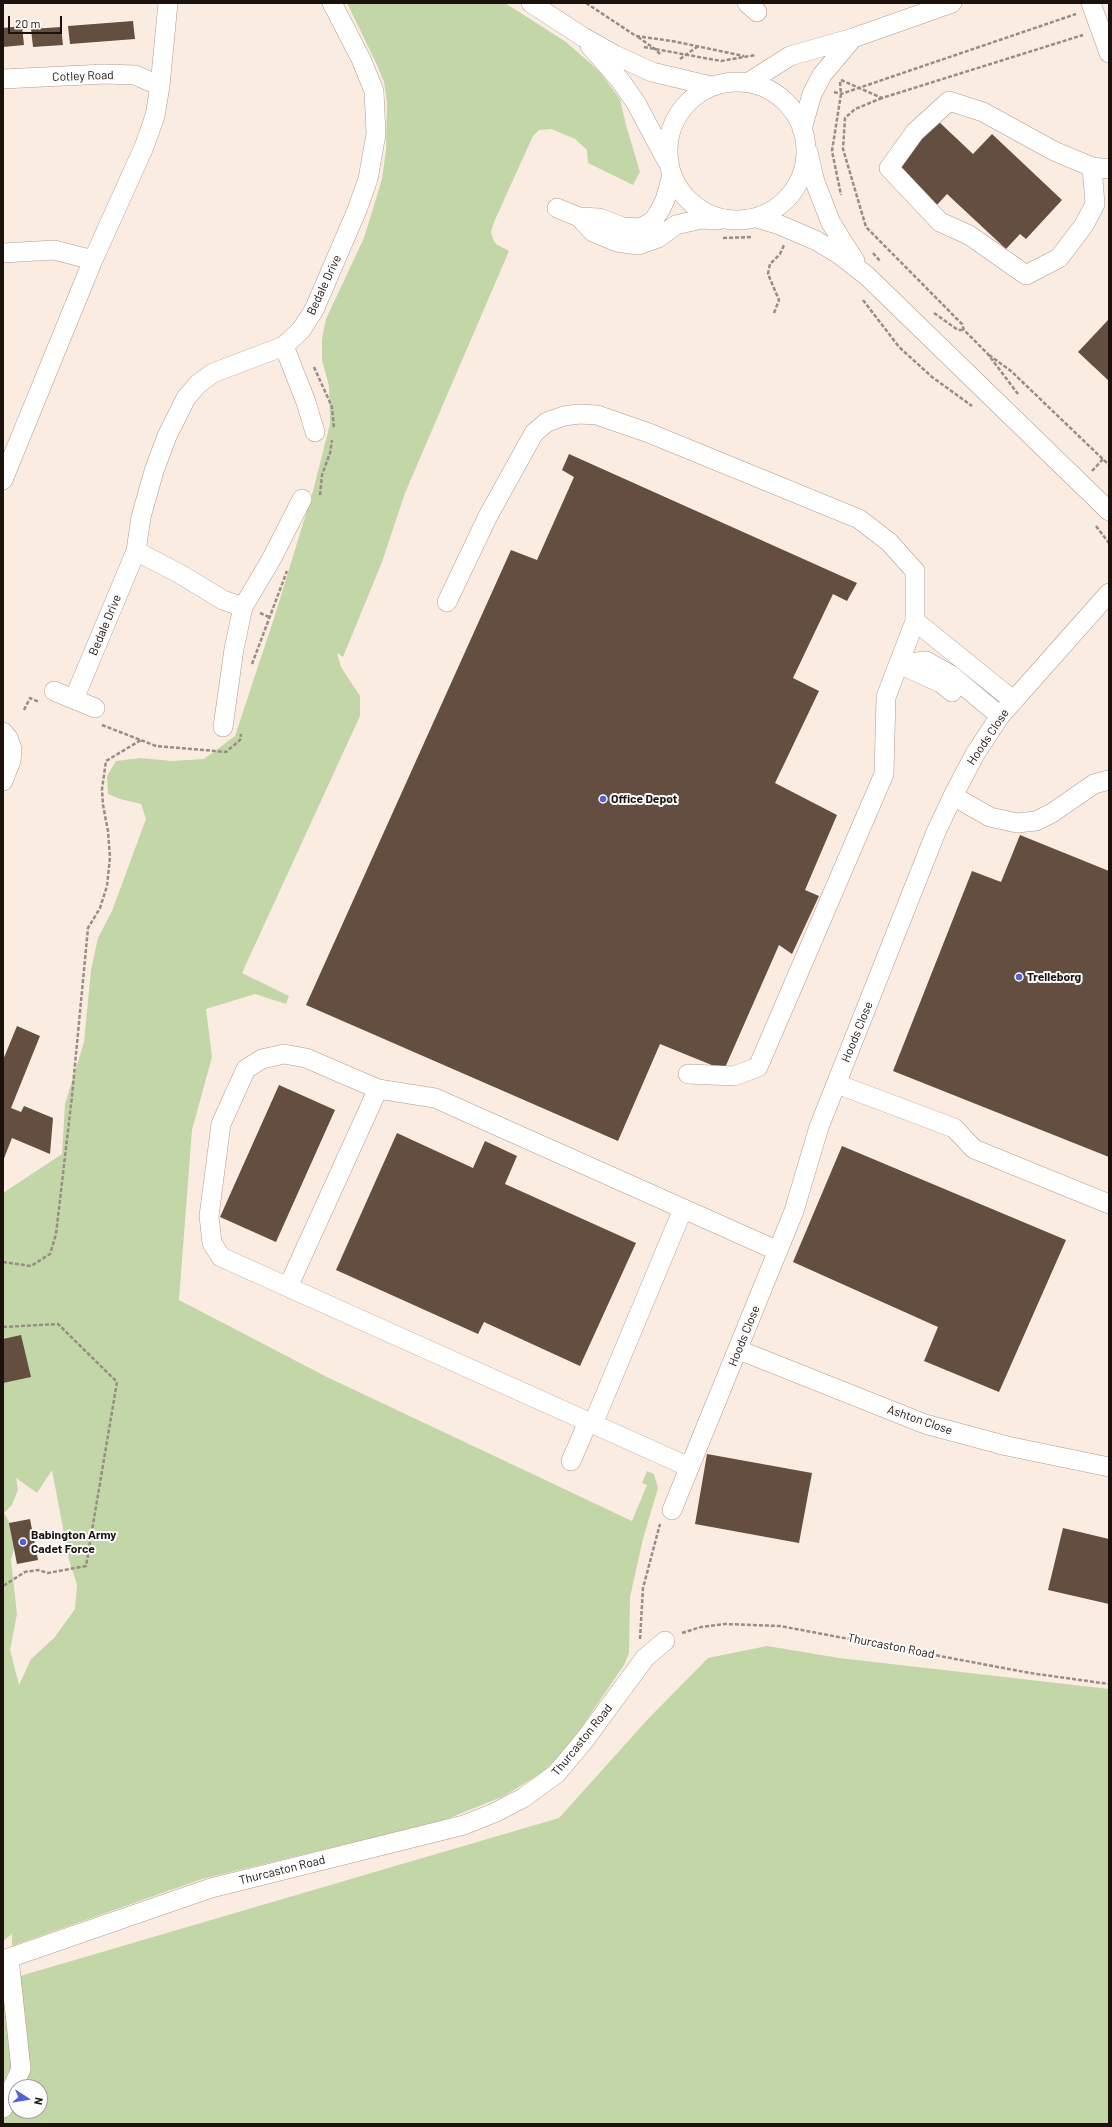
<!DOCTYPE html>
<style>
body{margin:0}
#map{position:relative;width:1112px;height:2127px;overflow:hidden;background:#fbece2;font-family:Barlow,sans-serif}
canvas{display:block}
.frame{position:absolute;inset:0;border:4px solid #1b120d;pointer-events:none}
.north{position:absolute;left:8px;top:2079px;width:40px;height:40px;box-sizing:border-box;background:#fcfcfc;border:1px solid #a29e9c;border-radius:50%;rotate:102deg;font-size:11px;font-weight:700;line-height:16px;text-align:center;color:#1b120d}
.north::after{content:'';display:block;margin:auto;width:14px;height:18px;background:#5360d6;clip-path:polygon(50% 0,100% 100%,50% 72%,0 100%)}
.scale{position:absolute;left:8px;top:16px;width:54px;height:18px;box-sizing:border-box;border:2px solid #1b120d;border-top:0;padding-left:5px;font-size:12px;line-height:14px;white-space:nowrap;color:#1b120d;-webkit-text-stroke:3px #fcfcfc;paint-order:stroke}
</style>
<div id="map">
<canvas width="1112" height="2127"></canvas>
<div class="frame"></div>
<div class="north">N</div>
<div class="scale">20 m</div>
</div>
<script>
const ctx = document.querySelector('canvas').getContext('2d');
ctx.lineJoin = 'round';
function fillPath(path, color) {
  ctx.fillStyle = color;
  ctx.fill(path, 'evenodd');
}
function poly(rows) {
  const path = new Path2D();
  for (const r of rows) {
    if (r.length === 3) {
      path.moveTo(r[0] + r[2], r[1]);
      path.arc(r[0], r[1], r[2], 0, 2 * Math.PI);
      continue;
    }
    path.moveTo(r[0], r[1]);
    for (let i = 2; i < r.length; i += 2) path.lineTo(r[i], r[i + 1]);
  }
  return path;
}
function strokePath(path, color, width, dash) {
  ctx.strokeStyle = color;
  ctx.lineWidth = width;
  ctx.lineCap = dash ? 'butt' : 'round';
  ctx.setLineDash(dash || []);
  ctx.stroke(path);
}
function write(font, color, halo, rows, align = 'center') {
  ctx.font = font + ' Barlow,sans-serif';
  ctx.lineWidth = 4;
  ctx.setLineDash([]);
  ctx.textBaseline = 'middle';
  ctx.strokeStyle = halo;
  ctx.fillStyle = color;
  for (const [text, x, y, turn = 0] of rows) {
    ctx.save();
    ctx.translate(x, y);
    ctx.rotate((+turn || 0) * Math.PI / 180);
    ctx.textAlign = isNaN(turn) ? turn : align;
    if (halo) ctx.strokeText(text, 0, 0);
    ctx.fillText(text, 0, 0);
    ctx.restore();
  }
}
fillPath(poly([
 [347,3,505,3,566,42,599,71,620,99,626,125,640,172,633,185,588,163,587,150,575,139,551,129,539,130,533,136,494,222,491,232,493,239,496,244,509,251,405,493,382,562,343,657,337,653,341,667,360,696,360,716,242,973,289,996,286,1004,255,994,206,1009,212,1057,192,1130,179,1300,327,1377,632,1521,647,1485,642,1483,647,1471,654,1474,658,1488,643,1539,630,1597,629,1653,624,1665,579,1731,561,1754,543,1772,504,1796,442,1821,202,1879,12,1946,12,1934,3,1941,3,1193,62,1154,65,1104,84,1042,91,970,98,938,112,911,146,819,141,804,120,799,108,794,107,776,116,761,140,758,172,761,204,759,235,736,275,615,313,491,330,424,329,386,322,360,322,339,326,319,364,238,382,179,386,150,387,103,384,82,377,65],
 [52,1470,69,1560,77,1585,75,1609,54,1638,31,1659,19,1685,10,1650,17,1614,11,1560,15,1544,11,1525,4,1513,12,1505,18,1490,16,1478,37,1493],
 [767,1646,839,1658,1109,1689,1109,2124,3,2124,3,1981,559,1818,648,1719,708,1658],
 [16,2087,40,2087,40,2111,16,2111]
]), '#c3d6a7');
fillPath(poly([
 [133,21,135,39,70,44,68,26],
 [22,26,24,45,3,47,3,28],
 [61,27,63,45,33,47,31,29],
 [937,120,973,154,992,134,1062,200,1026,239,1020,234,1006,249,947,194,935,207,893,167],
 [1109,319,1109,381,1078,352],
 [569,454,857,583,847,601,833,594,793,678,819,691,775,783,837,815,805,890,819,896,792,954,779,945,724,1070,660,1044,618,1141,306,1005,511,550,537,560,574,477,562,470],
 [1020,835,1109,871,1109,1157,893,1071,972,871,1001,882],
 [17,1026,40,1036,11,1108,21,1112,24,1106,53,1118,50,1154,12,1138,3,1161,3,1060],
 [279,1085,335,1110,276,1242,220,1217],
 [397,1133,473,1168,485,1141,517,1156,505,1184,636,1243,580,1366,484,1322,478,1334,336,1270],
 [842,1146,1066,1240,999,1392,924,1361,938,1327,793,1262],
 [21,1335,31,1377,3,1383,3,1339],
 [707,1454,812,1473,799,1543,695,1524],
 [30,1519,38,1560,17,1564,9,1523],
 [1063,1528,1109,1539,1109,1604,1048,1590]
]), '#634e40');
const minor = poly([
 [531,3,583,37,615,55,652,72,711,86],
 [747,3,757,12],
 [1091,3,1109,53],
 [590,46,620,80,636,103,667,161],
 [3,79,105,74,135,75,160,86],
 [749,82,790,56,853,38,952,3],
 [737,151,69],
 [802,129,812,94,822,75,853,38],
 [808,152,815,182,831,223,855,261],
 [1092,167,1095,204,1084,225,1059,258,1026,275,969,235,940,222,889,168,915,132,949,101,983,112,1054,151,1092,167,1109,169],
 [557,208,579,217,599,218,623,227,640,228,653,221,660,210,665,200,672,175],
 [579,217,593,232,617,242,638,245,658,238,676,225,701,219,718,220],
 [756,218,780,225,817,241,840,255,867,276,1109,511],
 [3,253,54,250,93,260],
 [284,346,306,402,315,432],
 [3,480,93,260,144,147,155,116,160,86,168,3],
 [136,551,180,574,223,600,243,607],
 [447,602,488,516,534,433,547,422,564,416,579,414,597,415,649,433,859,519,889,542,915,571,915,621,1014,701],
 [899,664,926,661,951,675,1000,716],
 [899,664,941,683,952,692],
 [54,691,95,708],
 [74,699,136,551,141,517,154,471,167,436,186,398,198,384,213,373,284,346,301,330,314,310,357,210,368,179,376,134,374,91,361,59,332,3],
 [223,727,234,649,243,607,272,558,302,499],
 [3,732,8,738,12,749,11,761,3,781],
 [953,796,990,817,1017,823,1036,821,1052,813,1094,784,1109,780],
 [688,1074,734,1076,758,1067,884,774,886,697,915,621],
 [837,1084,954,1128,974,1149,1109,1204],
 [288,1287,378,1089],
 [739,1350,925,1424,1007,1446,1109,1467],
 [593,1424,683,1209],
 [571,1461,588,1422],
 [689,1467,221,1257,212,1243,209,1216,221,1124,246,1069,262,1059,284,1054,306,1058,378,1089,435,1098,778,1251],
 [672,1510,794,1211,819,1127,936,832,953,796,975,754,1000,716,1109,593],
 [3,1960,211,1888,464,1825,494,1813,523,1798,556,1774,583,1742,645,1658,665,1641],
 [3,2108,21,2069,9,1958]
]);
strokePath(minor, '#b29a8b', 20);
strokePath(poly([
 [586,3,636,36,672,41,744,56],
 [638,37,655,49,661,55],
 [644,47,721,61,756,55],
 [680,59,697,47],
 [841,80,882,98,1083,35],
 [840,82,841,94,832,151,841,195],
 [834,92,841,94,1076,14],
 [882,98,855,109,845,118,843,149,866,227,962,324,964,330,987,353,1018,394],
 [723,238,752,237],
 [873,253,880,261],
 [863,300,899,347,932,377,972,406],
 [774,313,779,300,768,274,770,264,780,254,784,245],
 [934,313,958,330,964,330],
 [989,355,1011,371,1109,465],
 [314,367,332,407,334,429],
 [1092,471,1103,459],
 [320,495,322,475,330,453,332,440],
 [1096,526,1109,543],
 [260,613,269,617],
 [252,664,287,571],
 [24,710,30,698,39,702],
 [102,725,156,746,226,752,240,740,241,734],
 [3,1262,31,1266,50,1254,56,1234,72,1096,88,928,100,908,107,886,110,857,108,831,103,805,102,789,106,761,141,740],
 [3,1327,58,1324,117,1382,86,1566,48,1573,38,1570,25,1572,3,1586],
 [682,1633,701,1627,725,1624,780,1626,1030,1673,1109,1684],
 [640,1639,643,1588,660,1524]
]), '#998c85', 2.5, [4, 2]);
strokePath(minor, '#fff', 19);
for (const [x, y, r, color] of [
 [603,799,4,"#5360d6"],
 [1019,977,4,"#5360d6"],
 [23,1542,4,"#5360d6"]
]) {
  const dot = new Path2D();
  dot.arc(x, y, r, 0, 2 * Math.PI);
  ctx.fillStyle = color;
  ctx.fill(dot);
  strokePath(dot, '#fcfcfc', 1.5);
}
write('12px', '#1b120d', '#fcfcfc', [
 ["Cotley Road",83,76,-2],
 ["Bedale Drive",324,285,-65],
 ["Bedale Drive",105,625,-67],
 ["Hoods Close",988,737,-56],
 ["Hoods Close",857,1032,-68],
 ["Hoods Close",744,1336,-68],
 ["Ashton Close",920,1420,19],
 ["Thurcaston Road",891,1646,11],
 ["Thurcaston Road",582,1740,-51],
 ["Thurcaston Road",282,1870,-14]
]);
write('bold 12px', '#1b120d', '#fcfcfc', [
 ["Office Depot",611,799],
 ["Trelleborg",1027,977],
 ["Babington Army",31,1535],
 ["Cadet Force",31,1549]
], 'left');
</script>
